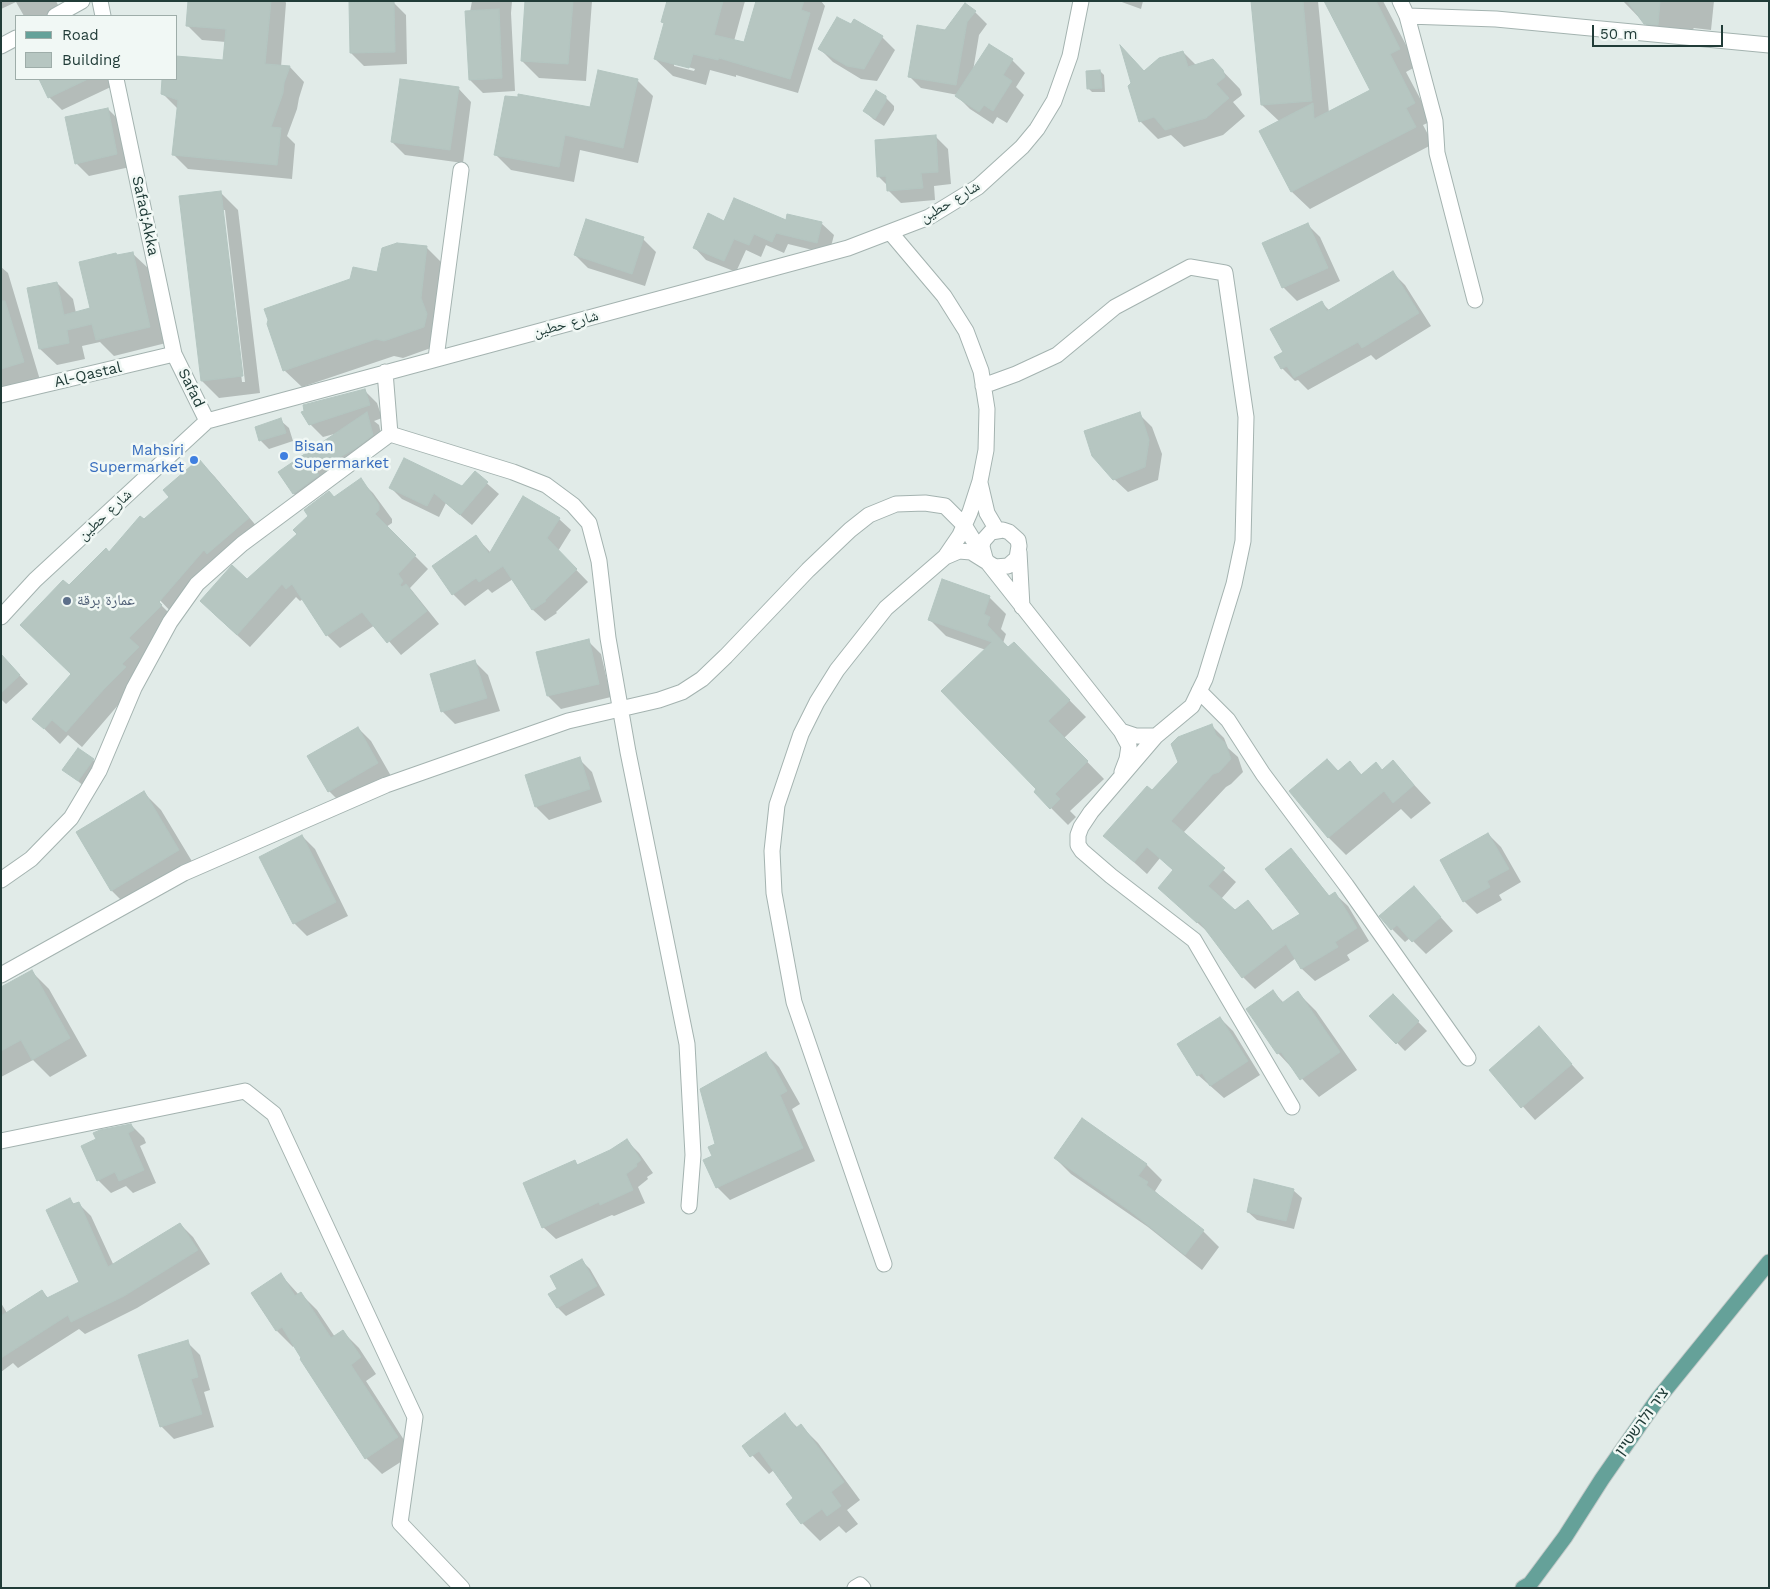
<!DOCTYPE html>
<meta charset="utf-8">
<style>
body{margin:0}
#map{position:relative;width:1770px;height:1589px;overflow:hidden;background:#e1ebe8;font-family:"Work Sans",sans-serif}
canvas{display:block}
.frame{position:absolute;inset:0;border:2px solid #213c38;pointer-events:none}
.legend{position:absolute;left:15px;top:15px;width:162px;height:65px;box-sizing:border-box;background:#f1f8f5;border:1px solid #9eada9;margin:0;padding:6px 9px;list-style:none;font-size:15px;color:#213c38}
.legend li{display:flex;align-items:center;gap:10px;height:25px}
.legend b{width:25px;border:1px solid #9eada9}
.scale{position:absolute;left:1592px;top:25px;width:131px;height:22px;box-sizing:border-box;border:2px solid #213c38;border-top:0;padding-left:6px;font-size:15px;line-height:18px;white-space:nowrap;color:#213c38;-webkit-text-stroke:4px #f1f8f5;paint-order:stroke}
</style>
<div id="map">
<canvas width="1770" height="1589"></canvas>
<div class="frame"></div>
<ul class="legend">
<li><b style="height:6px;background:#65a199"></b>Road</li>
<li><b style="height:14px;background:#b6c6c1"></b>Building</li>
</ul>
<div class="scale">50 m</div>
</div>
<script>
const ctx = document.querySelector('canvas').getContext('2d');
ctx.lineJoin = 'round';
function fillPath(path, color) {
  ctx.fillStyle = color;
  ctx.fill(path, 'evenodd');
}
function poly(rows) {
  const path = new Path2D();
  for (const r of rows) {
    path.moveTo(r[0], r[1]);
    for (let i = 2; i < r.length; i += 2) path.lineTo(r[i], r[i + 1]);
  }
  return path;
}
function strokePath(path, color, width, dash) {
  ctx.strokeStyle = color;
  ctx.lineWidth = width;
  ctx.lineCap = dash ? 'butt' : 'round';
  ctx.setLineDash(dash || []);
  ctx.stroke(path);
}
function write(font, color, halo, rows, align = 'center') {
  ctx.font = font + ' "Work Sans","Noto Naskh Arabic","Noto Sans Hebrew",sans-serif';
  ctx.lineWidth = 5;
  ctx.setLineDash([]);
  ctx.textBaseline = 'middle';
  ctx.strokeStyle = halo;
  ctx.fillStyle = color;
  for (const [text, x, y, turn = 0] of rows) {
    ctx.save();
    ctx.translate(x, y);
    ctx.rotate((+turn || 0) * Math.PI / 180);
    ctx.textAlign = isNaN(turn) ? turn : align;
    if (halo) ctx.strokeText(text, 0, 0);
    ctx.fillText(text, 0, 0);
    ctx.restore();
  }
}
fillPath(poly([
 [1,1,56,1,63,15,24,16,16,2,1,9],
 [189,1,285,1,286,3,281,67,290,67,304,82,299,98,297,109,287,136,295,144,292,179,188,169,173,154,178,109,162,93,163,79,176,79,224,61,226,42,202,40,187,25],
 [472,1,512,1,511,13,515,91,483,93,470,80,470,12],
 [526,1,592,1,586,81,539,78,522,61],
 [669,1,745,1,734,41,745,44,757,1,821,1,825,6,798,93,736,75,736,77,710,70,706,85,673,76,655,59,665,24,663,22],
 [674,63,695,69,694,71,674,66],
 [1119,1,1143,1,1141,9],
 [1253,1,1318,1,1329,113,1372,91,1325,1,1383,1,1417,66,1406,72,1432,121,1423,125,1433,144,1310,209,1292,192,1261,132,1280,122,1262,105],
 [1623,1,1714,1,1711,30,1694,28,1691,31,1662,41],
 [393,2,406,15,407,64,364,66,351,53],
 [975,12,987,24,979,35,973,71,1012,60,1025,73,1016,87,1024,95,1007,123,997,117,993,124,970,109,957,96,958,95,921,88,909,76,946,31],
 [882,37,895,50,877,81,861,79,833,62,820,49],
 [1123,49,1145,72,1183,52,1196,65,1213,61,1240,89,1242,95,1233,102,1245,116,1223,135,1184,147,1171,135,1158,139,1140,121,1133,84],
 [1100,71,1104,75,1105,92,1092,92,1088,88],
 [41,79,112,79,115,85,62,110,49,97],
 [637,80,653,96,638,163,580,150,574,182,511,170,495,154,591,109],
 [458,88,471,102,463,163,405,155,392,142],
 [885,97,894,106,894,110,884,126,873,119,865,111],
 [108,109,121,122,130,167,89,176,76,163],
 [935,136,948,149,951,184,934,186,935,200,901,203,888,190,887,185,878,176],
 [221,193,238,210,260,393,219,398,202,381],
 [222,210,225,210,245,382,242,382],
 [787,221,821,223,834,235,829,254,788,244,784,253,766,245,761,257,746,250,736,272,706,260,694,247,725,222],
 [1307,224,1320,237,1340,281,1297,301,1284,288,1264,244],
 [643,239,656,252,645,286,588,268,575,255],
 [426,247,444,265,442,344,403,358,394,356,302,387,284,370],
 [132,253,149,269,166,343,114,356,100,342,82,346,85,359,57,365,40,349,29,289,57,283,73,299,76,313,92,309,118,256],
 [1,267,8,273,40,380,1,392],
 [1392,272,1405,285,1431,326,1376,360,1371,355,1308,390,1298,380,1295,381,1282,368,1284,352,1321,302,1330,311],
 [364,390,377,403,382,418,374,421,379,425,384,447,306,506,294,494,280,473,338,433,323,437,310,424],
 [1139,414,1152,427,1162,454,1158,480,1128,492,1114,479],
 [280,420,289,428,293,441,269,449,261,441,256,428],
 [199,461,215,477,264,535,220,565,175,616,156,596,154,598,177,621,119,704,82,747,68,735,60,744,34,719,72,675,69,587,109,553,171,498],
 [475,473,499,494,472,525,446,503,439,517,402,499,391,488,462,488],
 [360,480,373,493,392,519,392,523,386,527,428,569,410,588,439,624,401,655,375,625,340,648,327,635,303,599,300,601,296,597,250,647,214,614,247,580,299,534,335,498],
 [559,519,571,530,558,551,588,582,556,612,557,613,545,621,533,610,513,579,492,593,488,589,465,606,453,594,476,537,491,553],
 [989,597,1006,614,1001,629,1006,634,1003,643,1008,649,1014,644,1086,717,1064,738,1104,779,1070,811,1076,817,1068,825,1035,792,1038,789,986,650,946,636,929,619],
 [588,641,601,654,611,697,561,709,548,696],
 [475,662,488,675,500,711,455,724,442,711],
 [1,665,14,669,28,684,6,704,1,699],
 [1211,725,1224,738,1228,748,1238,757,1243,772,1231,784,1226,787,1183,833,1236,882,1221,899,1234,911,1248,901,1260,914,1274,932,1302,914,1291,850,1303,863,1330,897,1335,894,1348,906,1369,941,1347,955,1350,960,1315,981,1302,969,1296,958,1255,989,1243,977,1210,934,1172,900,1174,871,1160,858,1147,874,1105,836,1152,792],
 [358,728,371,741,391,776,342,804,329,791],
 [579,759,592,772,602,802,549,820,536,807,526,776],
 [93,760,101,768,87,789,64,769],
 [1327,760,1339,772,1350,763,1362,775,1382,771,1393,762,1431,803,1411,819,1401,809,1346,855,1328,837],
 [144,793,161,810,196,868,129,908,112,891,77,833],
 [1488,834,1501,847,1521,882,1499,895,1502,900,1477,914,1464,901],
 [302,836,315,849,348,916,307,936,294,923],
 [1414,887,1453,931,1426,954,1410,938,1405,942,1392,929],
 [32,972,49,989,87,1056,50,1077,33,1060,1,1077,1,989],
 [1273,992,1284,1003,1298,993,1316,1011,1357,1070,1319,1097,1278,1053],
 [1393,996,1427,1031,1405,1051,1371,1016],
 [1220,1018,1233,1031,1260,1075,1224,1098,1198,1075],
 [1539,1028,1584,1078,1535,1120,1490,1070],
 [766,1054,779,1067,800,1104,792,1109,815,1161,730,1200,717,1187,714,1156,716,1145],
 [131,1125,144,1138,146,1143,140,1146,156,1183,133,1193,126,1186,111,1193,98,1180,97,1140],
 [627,1141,639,1153,653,1173,647,1177,648,1179,638,1187,645,1203,614,1216,612,1215,556,1239,543,1227,575,1162,579,1166,611,1151],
 [1055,1158,1146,1164,1162,1180,1155,1191,1163,1199,1203,1231,1219,1247,1202,1270,1148,1227,1071,1174],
 [1293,1190,1302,1198,1294,1229,1257,1220,1248,1212],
 [70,1200,75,1205,78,1203,91,1216,114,1266,180,1224,193,1237,210,1264,137,1308,85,1334,79,1329,18,1368,13,1363,1,1372,1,1303,7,1313,42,1291,49,1299,81,1282],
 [582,1261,590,1269,605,1295,566,1316,558,1308,550,1294,559,1289],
 [281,1275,299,1295,301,1294,317,1310,335,1337,343,1332,359,1348,376,1374,366,1381,413,1454,382,1474,366,1458,295,1345,293,1347,277,1331],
 [187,1342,200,1355,210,1390,204,1392,214,1427,174,1439,161,1426],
 [785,1415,798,1428,801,1426,818,1443,860,1500,847,1510,858,1524,846,1533,839,1526,820,1541,802,1523,788,1504,795,1498,774,1470,769,1474,744,1446]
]), '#0003');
const building = poly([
 [188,1,271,1,265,64,290,66,284,83,283,93,271,127,281,128,277,165,172,155,178,100,161,94,162,79,176,79,176,56,223,60,226,29,186,26,188,1],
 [394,1,395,52,350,53,349,2,394,1],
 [525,1,573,1,568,64,521,61,525,1],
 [667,1,723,1,714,35,744,42,756,1,804,1,801,10,810,13,790,79,719,58,718,60,693,54,689,68,654,59,664,23,661,22,667,1],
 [1251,1,1303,1,1312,101,1261,105,1251,1],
 [1324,1,1376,1,1400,49,1390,54,1415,103,1406,108,1416,127,1291,192,1259,131,1313,103,1314,119,1370,90,1324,1],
 [1627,1,1660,1,1658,25,1644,24,1627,1],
 [965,3,976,11,967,22,956,85,908,77,917,25,945,30,965,3],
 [499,9,502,78,469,80,465,11,499,9],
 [837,17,851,24,854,19,883,36,864,69,847,66,818,49,837,17],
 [989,44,1013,59,1003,75,1012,81,993,111,984,105,979,112,955,96,989,44],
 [1120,45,1144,71,1159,58,1183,51,1188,67,1213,59,1223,70,1225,77,1216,84,1229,98,1206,118,1165,130,1154,117,1139,122,1128,86,1131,83,1120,45],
 [598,70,638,79,623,148,565,135,559,167,494,155,505,96,518,97,518,94,590,107,598,70],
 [1100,70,1102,88,1087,89,1086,71,1100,70],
 [39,79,88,79,48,98,39,79],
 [400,79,459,87,450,150,391,142,400,79],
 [876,90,886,96,886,101,875,119,863,111,876,90],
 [108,108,117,154,75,164,65,117,108,108],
 [936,135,938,172,921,173,923,188,887,191,886,176,877,177,875,140,936,135],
 [221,191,243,376,201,381,179,196,221,191],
 [734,198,786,220,787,214,822,222,817,243,776,233,772,242,754,234,749,245,734,239,724,261,693,248,708,213,724,221,734,198],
 [586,219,644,237,632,274,574,255,586,219],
 [1308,223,1328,268,1282,288,1262,243,1308,223],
 [397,243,427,246,421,298,427,314,424,327,384,341,376,339,283,371,267,324,268,320,264,309,350,279,353,267,377,272,382,248,397,243],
 [133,252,150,327,96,340,92,324,67,330,69,343,39,349,27,288,57,282,64,315,90,308,79,262,116,253,117,255,133,252],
 [1393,271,1419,313,1362,348,1358,342,1294,378,1287,366,1281,369,1274,357,1283,352,1270,329,1322,301,1327,311,1393,271],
 [1,301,5,301,24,362,1,369,1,301],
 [365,389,370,405,309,425,301,412,304,411,303,405,365,389],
 [367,412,373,435,356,448,333,461,312,465,319,475,293,494,278,472,367,412],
 [1140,412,1149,440,1145,467,1113,480,1092,456,1084,431,1140,412],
 [281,418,286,433,259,441,255,427,281,418],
 [404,458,462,486,475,471,488,482,460,515,434,493,427,506,389,488,404,458],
 [199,459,249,518,207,554,204,550,159,602,162,605,129,638,139,647,122,664,126,667,104,689,66,732,52,720,44,729,32,719,71,674,20,625,63,580,69,585,106,548,109,552,140,516,144,519,169,497,163,490,199,459],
 [361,478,379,505,379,510,375,514,416,555,398,574,403,581,400,585,402,587,406,584,427,611,387,643,362,612,326,636,292,584,286,589,282,584,237,635,200,601,232,565,247,579,297,534,293,530,308,516,304,510,329,491,334,497,361,478],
 [523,496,560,518,547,538,577,569,545,600,546,601,532,610,503,566,479,582,476,578,452,595,432,566,476,535,489,554,523,496],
 [942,579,990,596,984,614,990,617,987,625,1008,647,1014,642,1070,700,1048,721,1088,761,1055,794,1060,799,1050,809,1034,792,1036,789,941,691,992,642,928,620,942,579],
 [589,639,599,684,547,696,536,652,589,639],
 [1,654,20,675,1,693,1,654],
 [475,660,487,698,441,712,430,674,475,660],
 [1212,724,1216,735,1225,743,1231,759,1219,772,1213,774,1171,821,1225,868,1208,886,1235,910,1248,900,1272,931,1300,914,1265,869,1291,848,1329,896,1335,892,1357,928,1335,942,1338,947,1301,969,1286,944,1242,978,1199,921,1197,923,1158,888,1173,870,1147,847,1134,862,1103,836,1147,786,1152,790,1178,762,1171,744,1178,737,1212,724],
 [358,727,378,763,328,792,307,756,358,727],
 [78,748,94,759,78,781,62,770,78,748],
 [580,757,590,789,535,807,525,775,580,757],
 [1327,759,1338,771,1350,761,1361,775,1376,762,1382,770,1393,760,1414,785,1393,803,1384,791,1328,838,1289,791,1327,759],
 [144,791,179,850,111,891,76,832,144,791],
 [1488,833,1509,869,1487,881,1490,887,1463,902,1440,860,1488,833],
 [302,835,336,902,293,924,259,857,302,835],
 [1414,886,1441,917,1412,942,1397,925,1391,930,1379,916,1414,886],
 [32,970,70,1038,32,1060,21,1040,1,1051,1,987,32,970],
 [1273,990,1282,1003,1298,991,1340,1052,1300,1080,1281,1052,1277,1054,1246,1009,1273,990],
 [1393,994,1419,1021,1396,1044,1369,1016,1393,994],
 [1220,1017,1248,1061,1210,1086,1202,1073,1197,1076,1177,1044,1220,1017],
 [1539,1026,1572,1064,1521,1108,1489,1070,1539,1026],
 [766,1052,787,1091,780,1095,803,1148,716,1188,703,1160,712,1156,708,1147,715,1144,700,1089,766,1052],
 [1082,1118,1147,1164,1138,1176,1148,1182,1146,1185,1204,1230,1185,1255,1130,1211,1054,1158,1082,1118],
 [131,1124,134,1130,128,1133,144,1170,119,1181,115,1172,97,1181,81,1146,96,1139,93,1133,100,1130,131,1124],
 [627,1139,641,1160,636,1164,637,1166,626,1174,633,1190,600,1205,599,1202,542,1228,523,1183,575,1160,577,1165,610,1150,627,1139],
 [1254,1179,1294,1189,1286,1221,1247,1212,1254,1179],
 [70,1198,73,1204,79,1202,108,1267,180,1223,198,1250,124,1296,71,1322,68,1315,1,1358,1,1316,42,1290,47,1298,79,1282,46,1210,70,1198],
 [582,1259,597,1286,557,1308,548,1294,557,1289,550,1276,582,1259],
 [281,1273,295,1296,301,1292,331,1338,343,1330,361,1357,351,1365,398,1437,365,1459,300,1359,301,1358,282,1327,276,1331,251,1293,281,1273],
 [188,1340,198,1377,191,1379,202,1414,160,1427,138,1355,188,1340],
 [785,1413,796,1428,801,1424,844,1482,831,1492,841,1506,827,1516,822,1509,801,1524,786,1504,793,1498,759,1451,750,1457,742,1446,785,1413]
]);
fillPath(building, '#b6c6c1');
strokePath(building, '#b3c5c0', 1);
const minor = poly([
 [100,1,103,16],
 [1400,1,1407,16,1435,121,1437,153,1475,300],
 [55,16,82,1],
 [1407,16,1496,19,1769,45],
 [1,46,16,38],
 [116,79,174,354,207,421],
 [436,358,461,170],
 [983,386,1016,374,1057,355,1115,307,1190,267,1225,273,1246,417,1243,541,1234,584,1205,679,1192,706,1156,736,1091,812,1081,827,1078,835,1078,845,1082,851,1111,876,1194,940,1292,1107],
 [1,395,174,354],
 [390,434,513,472,546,485,573,505,589,523,599,561,608,638,628,752,687,1044,693,1155,689,1206],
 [980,483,987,513,997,530],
 [1019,552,1022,607],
 [945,557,959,551,971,552,995,567,1008,566,1017,558,1019,546,1018,540,1009,532,1003,530,991,532,983,541,982,547,985,558],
 [1,617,35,580,207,421,848,248,929,217,978,187,1022,147,1037,129,1054,101,1070,56,1081,1],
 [1199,691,1228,720,1263,774,1346,885,1468,1058],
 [1121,731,1129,746,1127,759,1122,772],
 [1,880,31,859,71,818,99,771,134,688,170,622,197,584,242,544,390,434,385,372],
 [1,975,184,873,386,785,568,721,659,700,682,692,702,679,726,656,808,570,850,530,869,515,896,504,925,503,945,506,964,525,985,559,1121,731,1136,736,1156,736],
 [1,1141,245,1091,274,1114,415,1417,400,1523,462,1588],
 [884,1264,794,1002,774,893,772,851,777,805,801,734,817,702,837,670,886,608,945,557,960,535,970,512,980,481,986,450,987,409,981,371,966,331,944,296,890,232],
 [855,1588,860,1585,863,1588]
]);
const major = poly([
 [1523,1588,1530,1584,1565,1537,1602,1479,1657,1400,1769,1262]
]);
strokePath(minor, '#a4b3b0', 17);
strokePath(major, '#c1c8c7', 17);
strokePath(minor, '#fff', 15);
strokePath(major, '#65a199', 15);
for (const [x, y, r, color] of [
 [284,456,5,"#3f7fe0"],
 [194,460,5,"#3f7fe0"],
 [67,601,5,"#5c6f8a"]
]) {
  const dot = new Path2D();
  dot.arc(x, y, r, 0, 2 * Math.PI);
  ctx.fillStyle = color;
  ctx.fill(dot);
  strokePath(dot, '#f1f8f5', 2);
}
write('15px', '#213c38', '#f1f8f5', [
 ["شارع حطين",950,202,-31],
 ["Safad;Akka",145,216,78],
 ["شارع حطين",566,324,-15],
 ["Al-Qastal",88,375,-13],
 ["Safad",191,388,64],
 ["شارع حطين",105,515,-43],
 ["ציר ולרשטיין",1642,1422,-54]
]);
write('15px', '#366cbe', '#f1f8f5', [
 ["Bisan",294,447],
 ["Supermarket",294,464],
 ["Mahsiri",184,451,"right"],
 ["Supermarket",184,468,"right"]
], 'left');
write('15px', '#4e5e75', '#f1f8f5', [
 ["عمارة برقة",77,601]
], 'left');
</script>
